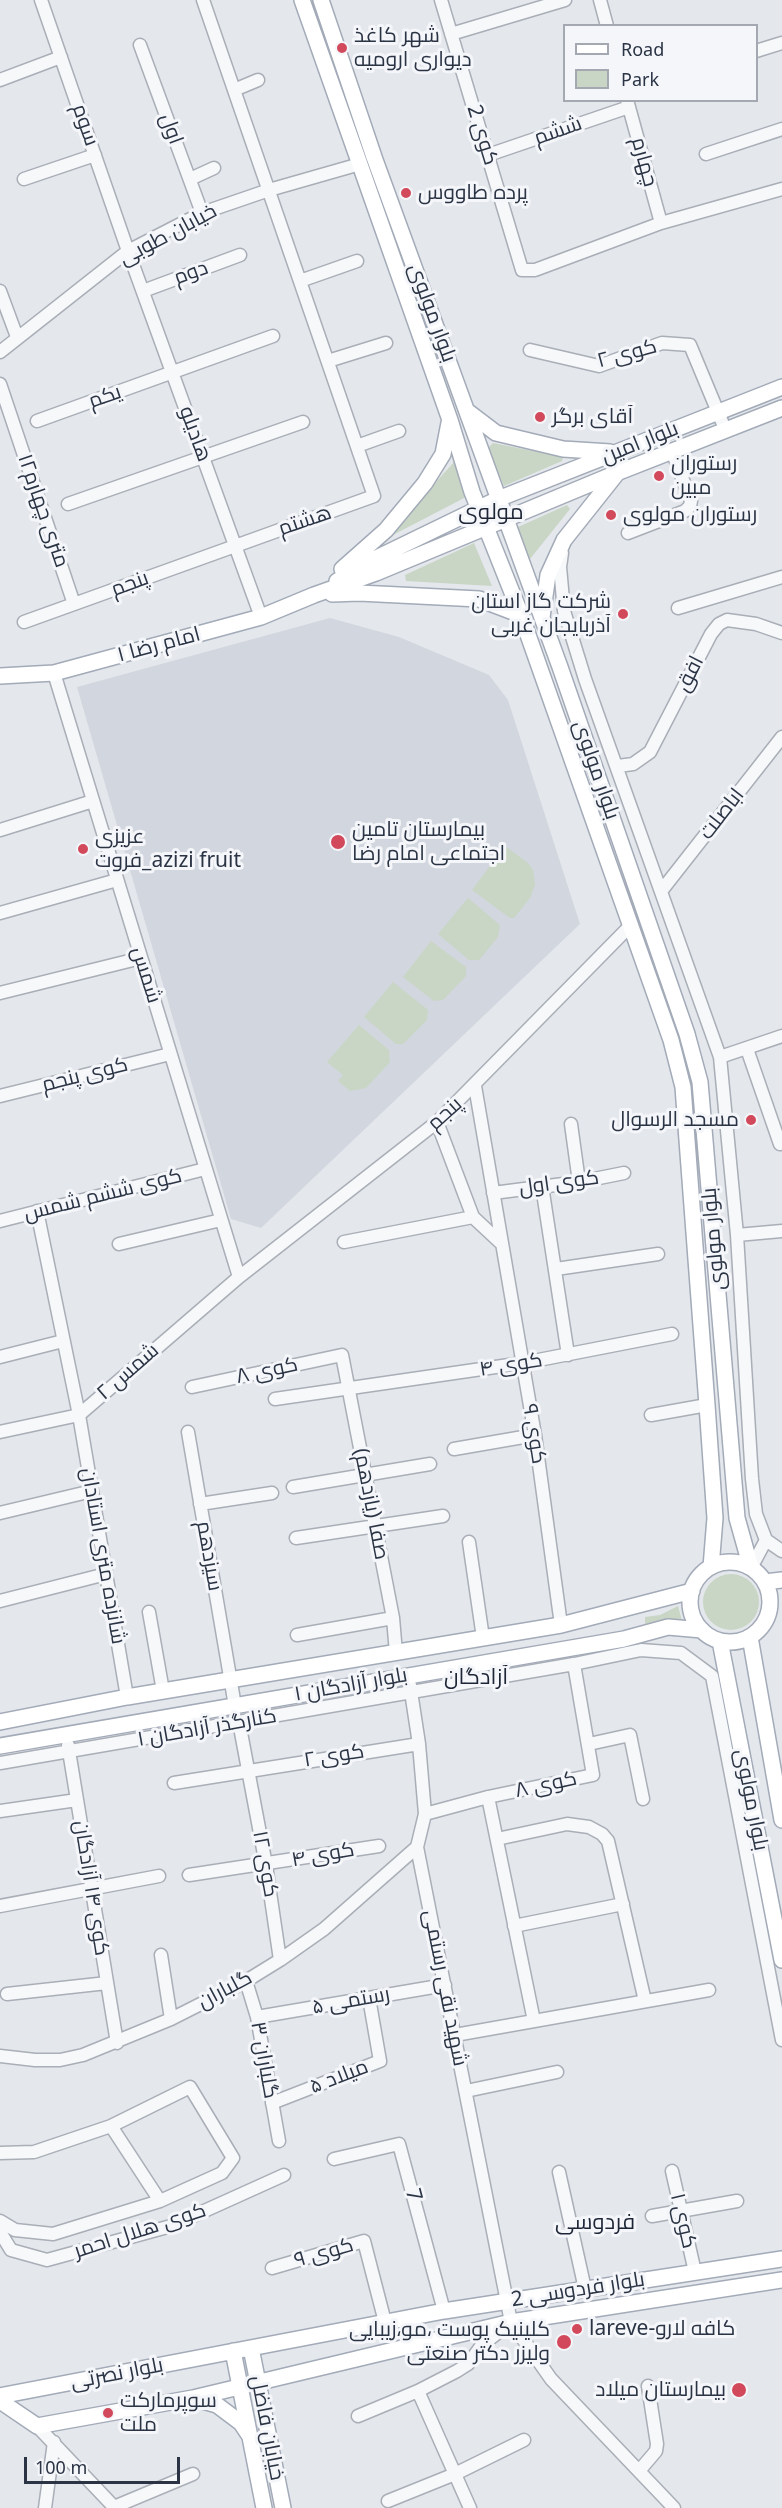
<!DOCTYPE html>
<meta charset="utf-8">
<style>
body{margin:0}
#map{position:relative;width:782px;height:2508px;overflow:hidden;background:#e4e7ec;font-family:"Noto Sans",sans-serif}
canvas{display:block}
.legend{position:absolute;left:563px;top:24px;width:195px;height:78px;box-sizing:border-box;background:#f4f6f9;border:2px solid #a4a8b1;margin:0;padding:8px 10px;list-style:none;font-size:18px;color:#2b3445}
.legend li{display:flex;align-items:center;gap:12px;height:30px}
.legend b{width:30px;border:2px solid #a4a8b1}
.scale{position:absolute;left:24px;top:2457px;width:156px;height:27px;box-sizing:border-box;border:3px solid #2b3445;border-top:0;padding-left:8px;font-size:18px;line-height:21px;white-space:nowrap;color:#2b3445;-webkit-text-stroke:4px #f4f6f9;paint-order:stroke}
</style>
<div id="map">
<canvas width="782" height="2508"></canvas>
<ul class="legend">
<li><b style="height:8px;background:#fff"></b>Road</li>
<li><b style="height:16px;background:#c9d6c5"></b>Park</li>
</ul>
<div class="scale">100 m</div>
</div>
<script>
const ctx = document.querySelector('canvas').getContext('2d');
ctx.lineJoin = 'round';
function fillPath(path, color) {
  ctx.fillStyle = color;
  ctx.fill(path, 'evenodd');
}
function poly(rows) {
  const path = new Path2D();
  for (const r of rows) {
    if (r.length === 3) {
      path.moveTo(r[0] + r[2], r[1]);
      path.arc(r[0], r[1], r[2], 0, 2 * Math.PI);
      continue;
    }
    path.moveTo(r[0], r[1]);
    for (let i = 2; i < r.length; i += 2) path.lineTo(r[i], r[i + 1]);
  }
  return path;
}
function strokePath(path, color, width, dash) {
  ctx.strokeStyle = color;
  ctx.lineWidth = width;
  ctx.lineCap = dash ? 'butt' : 'round';
  ctx.setLineDash(dash || []);
  ctx.stroke(path);
}
function write(font, color, halo, rows, align = 'center') {
  ctx.font = font + ' "Noto Sans",Cairo,sans-serif';
  ctx.lineWidth = 6;
  ctx.setLineDash([]);
  ctx.textBaseline = 'middle';
  ctx.strokeStyle = halo;
  ctx.fillStyle = color;
  for (const [text, x, y, turn = 0] of rows) {
    ctx.save();
    ctx.translate(x, y);
    ctx.rotate((+turn || 0) * Math.PI / 180);
    ctx.textAlign = isNaN(turn) ? turn : align;
    if (halo) ctx.strokeText(text, 0, 0);
    ctx.fillText(text, 0, 0);
    ctx.restore();
  }
}
fillPath(poly([
 [330,618,399,637,489,675,508,700,580,924,261,1228,231,1219,77,687]
]), '#d2d6de');
fillPath(poly([
 [493,443,563,457,562,461,504,486,488,448],
 [454,462,466,497,393,535,391,532],
 [567,505,570,509,530,559,516,528],
 [474,543,492,586,406,581,405,575],
 [505,846,528,863,533,870,535,885,530,898,514,918,510,918,472,890],
 [468,898,500,925,498,937,479,960,469,960,438,934],
 [431,941,466,967,466,976,443,1000,434,1001,403,977],
 [393,982,428,1010,427,1020,403,1044,396,1044,364,1017],
 [359,1025,389,1050,390,1062,366,1088,350,1091,338,1081,343,1075,327,1062],
 [731,1602,28],
 [678,1606,682,1621,660,1621,645,1624,645,1617,660,1615]
]), '#c9d6c5');
const minor = poly([
 [41,0,128,251,261,617],
 [441,0,522,270,535,270,661,223,782,189],
 [600,0,607,26],
 [451,34,565,0],
 [140,45,202,213],
 [756,51,782,43],
 [0,80,61,57],
 [234,90,258,80],
 [627,100,661,223],
 [706,154,782,129],
 [488,155,629,107],
 [24,179,95,155],
 [190,179,214,168],
 [300,281,357,261],
 [0,291,17,337],
 [143,291,240,255],
 [530,350,599,366,662,343,690,345,725,429],
 [0,352,128,251,202,213,269,190,360,164],
 [328,361,386,343],
 [0,384,74,604],
 [37,421,273,336],
 [357,446,399,431],
 [68,504,303,422],
 [628,533,685,511,690,506,691,501,672,451],
 [562,553,560,567,564,611,585,679,720,1057,737,1235,752,1479,756,1514,766,1540,782,1551],
 [678,608,782,577],
 [24,622,374,496,203,0],
 [54,673,239,1277],
 [618,766,633,764,650,752,711,634,719,624,727,620,756,624,782,633],
 [0,830,93,801],
 [662,890,782,737],
 [0,913,117,880],
 [0,993,141,958],
 [747,1049,780,1144],
 [720,1057,782,1036],
 [475,1086,535,1435,561,1625],
 [0,1096,170,1054],
 [437,1122,473,1217,502,1244],
 [571,1124,579,1182],
 [542,1186,568,1355],
 [493,1193,579,1182,624,1173],
 [37,1211,79,1415,127,1697],
 [0,1221,205,1169],
 [737,1235,782,1231],
 [344,1242,473,1217],
 [119,1244,221,1220],
 [556,1269,658,1254],
 [0,1357,63,1341],
 [192,1387,342,1355,393,1618,396,1653],
 [275,1399,523,1363,672,1334],
 [651,1415,707,1405],
 [0,1432,79,1415,239,1277,437,1122,630,926],
 [188,1432,235,1706],
 [454,1449,535,1435],
 [293,1487,430,1464],
 [200,1504,272,1493],
 [0,1513,92,1491],
 [296,1538,443,1516],
 [469,1542,483,1638],
 [751,1568,766,1540],
 [0,1601,106,1574],
 [149,1612,163,1691],
 [297,1635,393,1618],
 [410,1685,419,1744,425,1814,417,1847,511,2322,551,2379,674,2508],
 [239,1722,266,1865,280,1960],
 [589,1744,630,1735,643,1799],
 [68,1745,117,2043],
 [0,1763,574,1664,641,1650,681,1653,712,1676,782,2040],
 [174,1783,419,1744],
 [488,1797,534,2021],
 [0,1811,77,1800],
 [425,1814,488,1797,593,1775,574,1664],
 [497,1839,567,1824,589,1827,602,1834,608,1841,645,2001],
 [189,1875,379,1846],
 [0,1906,159,1876],
 [514,1926,623,1904],
 [161,1955,171,2019],
 [246,1981,257,2017,279,2141],
 [7,1994,107,1983],
 [257,2017,445,1985],
 [455,2035,709,1990],
 [0,2056,35,2060,60,2060,83,2055,171,2019,246,1981,280,1960,324,1929,417,1847],
 [466,2091,557,2072],
 [272,2103,380,2061,369,1998],
 [111,2126,160,2201],
 [0,2153,34,2152,111,2126,190,2087,233,2158,222,2173,160,2201,53,2234,15,2230,0,2221],
 [334,2159,399,2144,444,2311],
 [672,2171,695,2272],
 [559,2172,585,2289],
 [652,2216,737,2201],
 [0,2232,11,2250,47,2260,171,2226,284,2175],
 [272,2268,364,2241,385,2322],
 [418,2391,470,2508],
 [358,2416,418,2391,457,2371,468,2364,482,2345,510,2323],
 [37,2426,115,2508],
 [639,2471,656,2451,657,2444,648,2386],
 [388,2501,455,2474,524,2440],
 [114,2507,193,2474],
 [45,2508,54,2442]
]);
const major = poly([
 [302,0,450,420,472,492,521,615,671,1040,683,1087,707,1405,715,1518,711,1567],
 [321,0,374,157,560,667,687,1034,700,1082,737,1518,751,1568],
 [467,411,496,433,563,449,610,452],
 [342,569,386,530,425,483,443,454,449,423],
 [337,581,364,564,498,499,782,387],
 [332,594,359,593,479,599,521,615],
 [542,617,548,575,564,540,618,472],
 [0,676,54,673,261,617,314,595,376,573,619,472,782,408],
 [730,1602,40],
 [765,1582,782,1580],
 [750,1637,782,1820],
 [720,1641,782,1960],
 [0,1722,127,1697,561,1625,692,1591],
 [0,1746,624,1639,668,1627,702,1630],
 [251,2348,283,2508],
 [233,2351,264,2508],
 [0,2396,444,2311,782,2259],
 [196,2399,217,2405,241,2423,249,2435],
 [0,2401,37,2426,193,2398,511,2322,782,2280]
]);
strokePath(minor, '#a9aeb7', 15);
strokePath(major, '#a3abb8', 18);
strokePath(minor, '#f7f8fa', 12);
strokePath(major, '#fff', 15);
for (const [x, y, r, color] of [
 [342,48,6,"#d1495b"],
 [406,193,6,"#d1495b"],
 [540,417,6,"#d1495b"],
 [659,476,6,"#d1495b"],
 [611,515,6,"#d1495b"],
 [623,614,6,"#d1495b"],
 [338,842,8,"#d1495b"],
 [83,849,6,"#d1495b"],
 [751,1120,6,"#d1495b"],
 [577,2329,6,"#d1495b"],
 [564,2342,8,"#d1495b"],
 [739,2390,8,"#d1495b"],
 [108,2413,6,"#d1495b"]
]) {
  const dot = new Path2D();
  dot.arc(x, y, r, 0, 2 * Math.PI);
  ctx.fillStyle = color;
  ctx.fill(dot);
  strokePath(dot, '#f4f6f9', 2);
}
write('21px', '#2b3445', '#f4f6f9', [
 ["شهر کاغذ",354,36],
 ["دیواری ارومیه",354,60],
 ["پرده طاووس",418,193],
 ["آقاى برگر",552,417],
 ["رستوران",671,464],
 ["مبین",671,488],
 ["رستوران مولوی",623,515],
 ["شرکت گاز استان",611,602,"right"],
 ["آذربایجان غربی",611,626,"right"],
 ["بیمارستان تامین",352,830],
 ["اجتماعی امام رضا",352,854],
 ["عزیزی",95,837],
 ["فروت_azizi fruit",95,861],
 ["مسجد الرسوال",739,1120,"right"],
 ["lareve-کافه لارو",589,2329],
 ["کلینیک پوست ،مو،زیبایی",550,2330,"right"],
 ["ولیزر دکتر صنعتی",550,2354,"right"],
 ["بیمارستان میلاد",726,2390,"right"],
 ["سوپرمارکت",120,2401],
 ["ملت",120,2425]
], 'left');
write('21px', '#2b3445', '#f4f6f9', [
 ["سوم",85,125,71],
 ["اول",171,129,70],
 ["ششم",558,131,-19],
 ["کوی 2",482,135,73],
 ["چهارم",644,162,75],
 ["خیابان طوبی",168,235,-28],
 ["دوم",191,273,-20],
 ["بلوار مولوی",432,313,70],
 ["کوی ۲",627,354,-15],
 ["یکم",105,397,-19],
 ["هادیلو",195,434,70],
 ["بلوار امین",640,443,-22],
 ["۱۲متری چهارم",43,511,71],
 ["هشتم",305,521,-19],
 ["پنجم",130,584,-20],
 ["امام رضا ۱",159,645,-15],
 ["افق",690,674,-63],
 ["بلوار مولوی",596,770,71],
 ["اباصلت",722,814,-52],
 ["شمس",146,975,73],
 ["کوی پنجم",85,1075,-14],
 ["پنجم",445,1114,-42],
 ["کوی اول",559,1183,-8],
 ["کوی ششم شمس",103,1195,-14],
 ["بلوار مولوی",714,1239,-95],
 ["کوی ۴",511,1365,-9],
 ["کوی ۸",267,1371,-12],
 ["شمس ۲",128,1372,-41],
 ["کوی ۹",534,1434,81],
 ["صفا (یازدهم)",371,1504,79],
 ["شانزده متری استادان",103,1556,80],
 ["سیزدهم",209,1556,80],
 ["بلوار آزادگان ۱",351,1685,-10],
 ["کنارگذر آزادگان ۱",207,1728,-10],
 ["کوی ۲",334,1756,-9],
 ["کوی ۸",546,1785,-12],
 ["بلوار مولوی",751,1800,79],
 ["کوی ۴",323,1855,-10],
 ["کوی ۱۲",265,1864,80],
 ["کوی ۱۴ آزادگان",91,1888,81],
 ["شهید نقی رستمی",445,1988,79],
 ["گلباران",225,1990,-28],
 ["رستمی ۵",351,2001,-10],
 ["گلباران ۳",264,2060,80],
 ["میلاد ۵",339,2077,-21],
 ["7",413,2195,75],
 ["کوی ۱",683,2221,77],
 ["کوی هلال احمر",140,2231,-18],
 ["کوی ۹",324,2253,-16],
 ["بلوار فردوسی 2",578,2290,-9],
 ["بلوار نصرتی",117,2374,-11],
 ["خیابان فاضل",267,2428,79]
]);
write('22px', '#1d2536', '#f4f6f9', [
 ["مولوی",491,513],
 ["آزادگان",476,1678],
 ["فردوسی",595,2223]
]);
</script>
